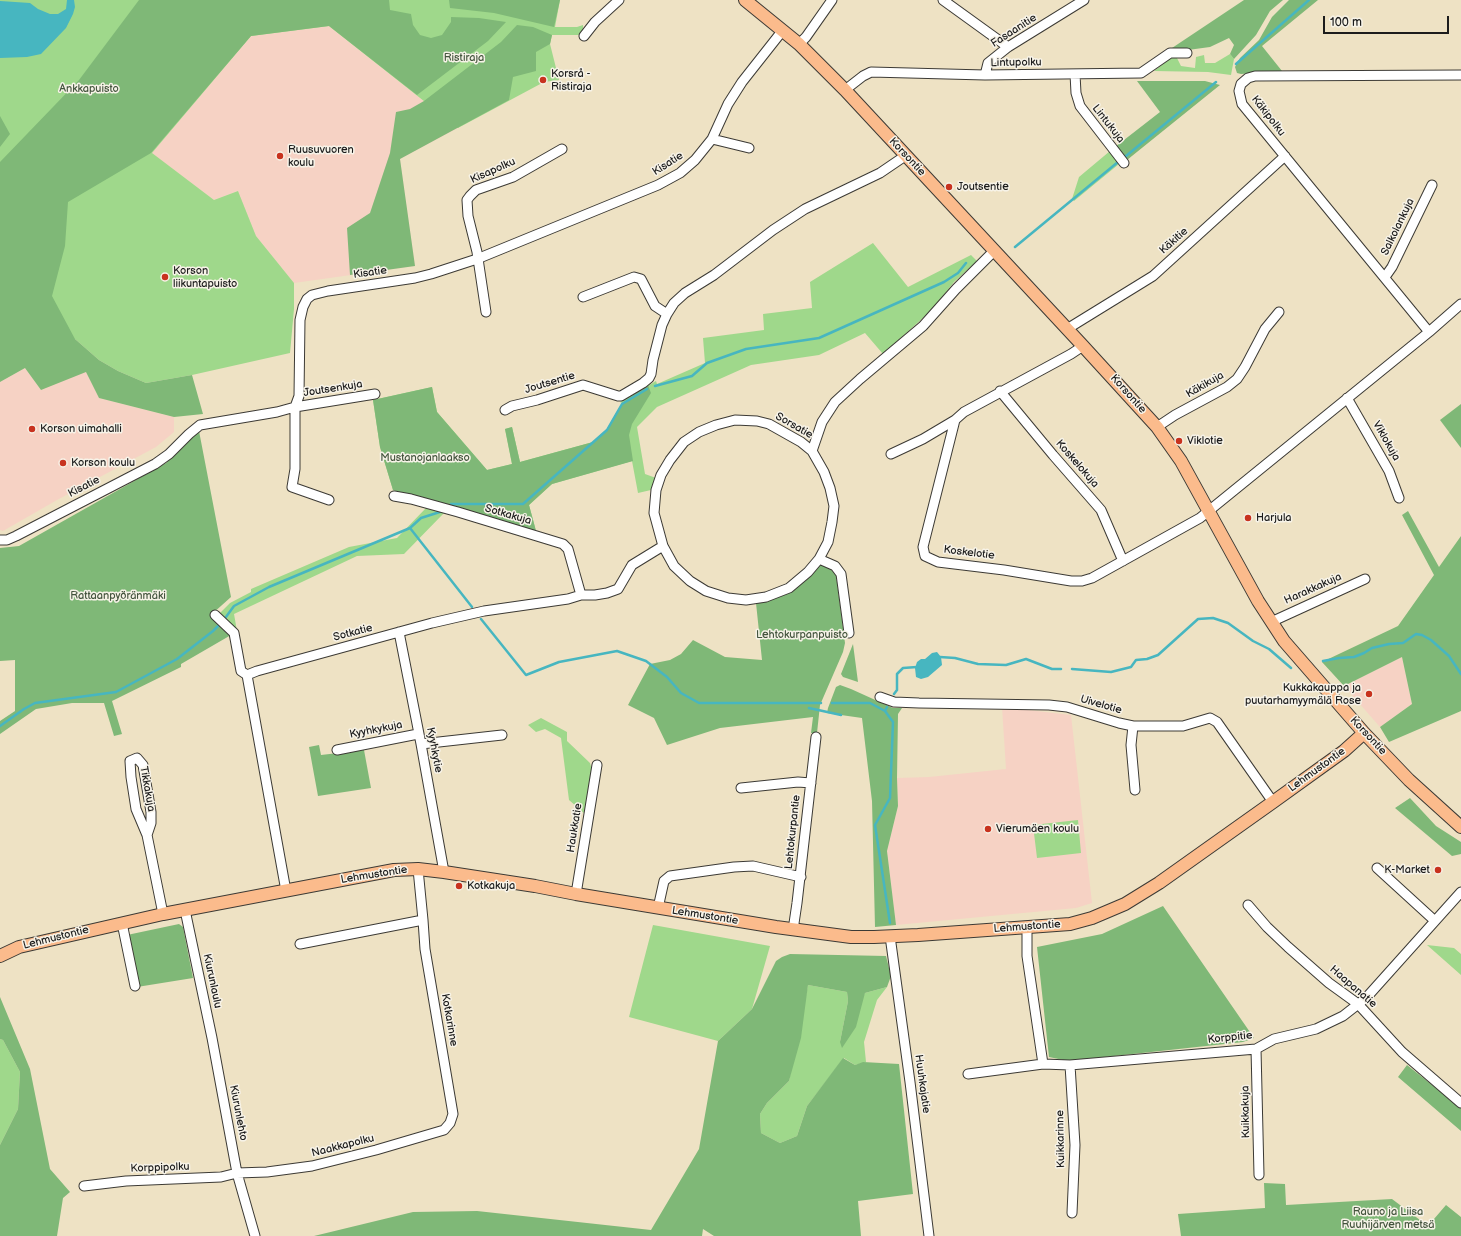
<!DOCTYPE html>
<meta charset="utf-8">
<style>
body{margin:0}
#map{position:relative;width:1461px;height:1236px;overflow:hidden;background:#eee2c4;font-family:"Balsamiq Sans",sans-serif}
canvas{display:block}
.scale{position:absolute;left:1323px;top:16px;width:126px;height:18px;box-sizing:border-box;border:2px solid #1c1c1c;border-top:0;padding-left:5px;font-size:12px;line-height:14px;white-space:nowrap;color:#1c1c1c;-webkit-text-stroke:3px #f7f3e8;paint-order:stroke}
</style>
<div id="map">
<canvas width="1461" height="1236"></canvas>
<div class="scale">100 m</div>
</div>
<script>
const ctx = document.querySelector('canvas').getContext('2d');
ctx.lineJoin = 'round';
function fillPath(path, color) {
  ctx.fillStyle = color;
  ctx.fill(path, 'evenodd');
}
function poly(rows) {
  const path = new Path2D();
  for (const r of rows) {
    path.moveTo(r[0], r[1]);
    for (let i = 2; i < r.length; i += 2) path.lineTo(r[i], r[i + 1]);
  }
  return path;
}
function strokePath(path, color, width, dash) {
  ctx.strokeStyle = color;
  ctx.lineWidth = width;
  ctx.lineCap = dash ? 'butt' : 'round';
  ctx.setLineDash(dash || []);
  ctx.stroke(path);
}
function write(font, color, halo, rows, align = 'center') {
  ctx.font = font + ' "Balsamiq Sans",sans-serif';
  ctx.lineWidth = 3;
  ctx.setLineDash([]);
  ctx.textBaseline = 'middle';
  ctx.strokeStyle = halo;
  ctx.fillStyle = color;
  for (const [text, x, y, turn = 0] of rows) {
    ctx.save();
    ctx.translate(x, y);
    ctx.rotate((+turn || 0) * Math.PI / 180);
    ctx.textAlign = isNaN(turn) ? turn : align;
    if (halo) ctx.strokeText(text, 0, 0);
    ctx.fillText(text, 0, 0);
    ctx.restore();
  }
}
fillPath(poly([
 [329,26,458,128,400,159,415,266,294,283,256,236,238,191,214,200,151,153,251,36],
 [25,368,41,390,86,371,99,398,174,417,174,432,156,447,57,500,3,531,0,530,0,382],
 [1402,657,1412,704,1380,727,1344,686],
 [1002,707,1071,715,1092,903,1076,908,896,925,887,851,898,806,897,778,929,777,1006,769]
]), '#f6d2c4');
fillPath(poly([
 [0,0,560,0,555,27,577,27,583,25,583,33,578,35,552,35,550,44,559,80,544,82,458,128,329,26,251,36,152,153,214,200,238,191,256,236,294,283,294,309,290,353,192,375,146,383,118,371,99,360,75,339,0,381],
 [1230,54,1234,59,1231,75,1208,72,1154,71,1172,57,1176,56,1181,66,1195,68,1196,57,1204,55,1205,63,1215,63],
 [1110,151,1119,164,1074,201,1072,199,1079,177],
 [873,243,908,287,971,255,977,261,954,282,935,306,924,317,883,354,865,333,819,355,751,365,657,407,637,427,645,474,656,478,651,490,638,493,632,461,552,484,529,505,536,531,393,490,380,447,373,400,432,387,437,412,487,470,512,464,505,429,512,427,520,462,593,442,607,429,622,403,620,402,656,381,657,384,705,363,703,338,764,330,763,314,812,308,810,282],
 [426,508,444,513,404,554,357,556,234,614,237,631,219,614,230,603,251,592,251,589,349,547,397,538],
 [541,718,567,732,567,741,590,763,592,770,585,814,569,800,561,738,545,729,536,732,528,725],
 [1078,820,1081,853,1037,858,1033,825],
 [653,925,770,946,752,1009,718,1041,629,1017],
 [1427,945,1454,948,1461,954,1461,975],
 [808,985,847,992,848,1001,840,1042,865,993,887,987,877,1000,864,1042,866,1062,855,1065,844,1058,807,1106,797,1136,780,1143,761,1133,760,1114,767,1103,789,1081],
 [0,1039,3,1040,20,1072,18,1109,0,1145]
]), '#9fd88b');
fillPath(poly([
 [139,0,389,0,390,10,411,14,413,25,420,35,431,38,442,35,451,22,451,17,479,18,506,22,488,41,417,95,329,26,251,36,151,153,68,202,65,246,52,296,75,339,99,360,118,371,146,383,192,375,203,414,174,417,99,398,86,372,41,390,25,368,0,382,0,162,79,80],
 [449,0,560,0,554,27,494,13,450,8],
 [1244,0,1283,0,1270,11,1256,35,1234,59,1230,54,1234,45,1229,38,1210,47,1173,52,1172,48],
 [1289,0,1318,0,1262,46,1282,71,1241,74,1237,73,1235,67,1240,58,1259,40,1272,17],
 [517,25,533,27,552,35,550,44,536,52,536,71,513,77,509,100,400,159,415,266,350,275,347,228,370,213,390,153,396,112,410,109,424,101,501,42],
 [1137,81,1205,81,1220,85,1127,160,1115,147,1160,112],
 [0,116,10,134,0,147],
 [648,385,651,393,632,424,629,435,633,461,552,484,529,505,536,531,393,490,380,447,373,400,432,387,437,412,487,470,512,464,505,429,512,427,520,462,593,442,607,429,622,403],
 [1461,404,1461,448,1440,420],
 [199,431,231,597,212,614,231,635,181,664,181,667,112,701,122,734,114,736,104,703,72,703,36,709,0,734,0,721,15,711,15,660,0,661,0,548,19,546,166,463,178,450],
 [1408,511,1439,567,1461,536,1461,711,1389,742,1380,727,1412,704,1402,657,1344,686,1322,662,1398,626,1434,575,1402,515],
 [820,562,830,568,836,575,845,643,843,652,820,705,817,733,811,733,813,717,720,728,667,745,654,718,628,705,650,664,670,660,681,654,693,640,725,657,762,660,756,603,772,599],
 [853,644,858,682,843,677,841,674],
 [840,685,851,689,893,708,902,708,898,714,897,778,898,806,887,851,896,925,875,927,872,801,862,718,827,713,828,708,836,687],
 [319,745,321,755,364,750,371,788,318,796,309,747],
 [1410,798,1436,826,1461,842,1461,854,1452,856,1395,808],
 [1163,906,1254,1038,1243,1042,1068,1061,1049,1057,1037,947,1102,934],
 [179,924,183,927,193,978,137,987,127,935],
 [790,954,886,956,891,976,887,987,865,993,856,1027,842,1048,840,1042,848,1001,847,992,808,985,801,1038,789,1081,767,1103,760,1114,761,1133,780,1143,797,1136,807,1106,843,1058,855,1065,863,1062,899,1064,913,1194,858,1201,861,1236,714,1236,703,1229,702,1236,314,1236,413,1212,477,1211,651,1230,699,1149,718,1041,752,1009,776,961,782,957],
 [0,997,30,1069,50,1169,70,1192,63,1198,57,1236,0,1236,0,1145,18,1109,20,1072,3,1040,0,1039],
 [1407,1065,1461,1108,1461,1131,1398,1077],
 [1264,1183,1285,1184,1286,1205,1392,1199,1428,1226,1446,1205,1461,1217,1461,1236,1181,1236,1178,1214,1265,1208]
]), '#7fb877');
fillPath(poly([
 [67,0,74,0,75,7,73,14,66,28,41,54,27,57,0,58,0,1,30,3,38,9,50,14,58,14,66,9],
 [937,652,941,657,942,665,928,677,921,679,916,677,915,668,917,662,921,659,925,659,932,653]
]), '#47b6c0');
strokePath(poly([
 [1236,64,1309,0],
 [1126,156,1216,82],
 [1015,247,1118,162],
 [655,386,692,376,707,363,746,349,819,338,944,282,958,273,966,263],
 [451,504,523,504,607,430,622,404,647,389],
 [410,528,472,607],
 [481,619,526,675,559,662,617,651,646,661,667,677,681,693,699,703,821,703],
 [940,657,955,658,978,664,1006,665,1026,659,1052,669,1061,669],
 [1323,661,1339,658,1354,657,1364,653,1372,648,1389,644,1403,643,1416,634,1422,635,1431,640,1449,656,1461,674],
 [1072,669,1111,672,1131,667,1136,660,1147,659,1158,655,1198,619,1213,618,1228,623,1253,641,1269,649,1291,668],
 [894,694,897,690,897,674,903,668,917,667],
 [832,703,870,703,885,711,893,722,890,798,875,825,890,923],
 [809,708,841,715],
 [885,711,887,707],
 [0,726,24,709,35,703,116,692,177,659,213,631,223,621,234,606,269,587,410,528,421,518,443,511]
]), '#47b6c0', 2.5);
const minor = poly([
 [943,0,1008,47],
 [584,36,595,22,619,0],
 [799,44,806,37,832,0],
 [1075,74,1076,93,1080,106,1124,163],
 [985,75,988,63,1008,47,1084,0],
 [845,90,863,76,871,72,985,75,1141,73,1170,53,1187,53],
 [712,139,749,148],
 [1385,277,1392,267,1432,185],
 [583,297,634,277,641,279,655,306,667,314],
 [486,312,477,252,468,216,467,200,470,196,476,190,513,177,562,149],
 [1067,329,1153,276,1285,156],
 [1429,332,1242,104,1239,91,1241,84,1248,78,1255,76,1461,75],
 [1083,346,1071,354,964,412,955,420,923,547,925,556,938,562,1004,570,1071,581,1082,581,1092,578,1200,518,1429,332,1461,304],
 [1000,391,1053,455,1101,510,1123,561],
 [1347,398,1389,471,1399,498],
 [505,410,512,406,537,400,583,385,618,396,621,396,643,383,649,378,651,374,653,360,662,325,667,314,674,303,685,293,714,275,773,230,805,209,880,173,905,156],
 [1157,427,1175,415,1227,387,1237,379,1245,367,1265,329,1279,312],
 [812,451,824,472,830,488,834,506,832,522,828,542,819,559,808,572,789,588,766,597,746,600,728,598,706,591,690,581,674,566,663,546,654,513,656,490,661,475,670,460,684,442,699,432,716,425,735,420,757,421,769,424,801,442,812,451,822,422,835,402,860,379,923,326,956,289,994,251],
 [891,454,923,439,955,420],
 [394,496,411,499,458,512,563,544,568,549,581,595],
 [329,500,292,487,295,469,295,407,375,394],
 [0,540,7,540,16,536,155,464,169,454,189,434,200,425,277,412,295,407,299,396,300,320,303,307,307,299,312,295,328,291,415,278,431,274,477,259,658,185,680,173,695,160,712,139,728,104,742,82,783,30],
 [819,559,835,566,841,574,849,633],
 [215,615,234,633,241,671,247,675],
 [1271,622,1365,579],
 [399,632,421,744,444,872],
 [880,697,894,702,919,703,1049,705,1067,707,1119,723,1133,726,1183,726,1210,718,1217,722,1273,802],
 [1133,726,1131,745,1135,790],
 [421,744,502,735],
 [337,750,418,734],
 [741,788,798,782,811,783],
 [147,835,136,809,131,777,130,761,137,758,143,765,151,812,151,823,147,835,163,914],
 [1377,868,1435,921],
 [286,891,247,675,257,671,432,623,484,611,568,599,581,595,595,595,607,593,618,589,632,565,663,546],
 [576,894,597,765],
 [1248,905,1267,927,1288,947,1329,983,1358,1004,1402,1052,1461,1103],
 [658,908,664,881,670,876,734,867,753,866,801,877],
 [185,910,212,1038,237,1173,255,1236],
 [122,923,135,986],
 [1027,927,1027,956,1043,1064],
 [793,930,797,903,816,737],
 [890,936,910,1082,929,1236],
 [300,944,423,920,418,869],
 [1256,1049,1259,1175],
 [1070,1065,1075,1145,1072,1213],
 [968,1074,1043,1064,1070,1065,1256,1049,1274,1039,1316,1029,1343,1016,1366,998,1461,892],
 [84,1186,126,1181,221,1177,237,1173,267,1172,312,1166,376,1150,444,1130,450,1123,453,1114,425,949,423,920]
]);
const major = poly([
 [745,0,799,44,845,90,1083,346,1157,427,1181,461,1258,601,1284,641,1364,733,1409,780,1461,827],
 [0,956,19,947,163,914,394,870,418,869,444,872,535,886,576,894,776,927,851,937,874,937,918,935,1070,924,1092,918,1125,904,1159,883,1273,802,1344,751,1364,733]
]);
strokePath(minor, '#3c3a35', 11);
strokePath(major, '#3c3a35', 14);
strokePath(minor, '#fff', 9);
strokePath(major, '#fbbb8c', 12);
for (const [x, y, r, color] of [
 [543,80,4,"#c8321e"],
 [280,156,4,"#c8321e"],
 [949,187,4,"#c8321e"],
 [165,277,4,"#c8321e"],
 [32,429,4,"#c8321e"],
 [1179,441,4,"#c8321e"],
 [63,463,4,"#c8321e"],
 [1248,518,4,"#c8321e"],
 [1369,694,4,"#c8321e"],
 [988,829,4,"#c8321e"],
 [1438,870,4,"#c8321e"],
 [459,886,4,"#c8321e"]
]) {
  const dot = new Path2D();
  dot.arc(x, y, r, 0, 2 * Math.PI);
  ctx.fillStyle = color;
  ctx.fill(dot);
  strokePath(dot, '#f7f3e8', 1.5);
}
write('11px', '#1c1c1c', '#f7f3e8', [
 ["Fasaanitie",1014,31,-33],
 ["Lintupolku",1016,63,-1],
 ["Käkipolku",1268,116,52],
 ["Lintukuja",1108,124,52],
 ["Korsontie",907,157,47],
 ["Kisatie",668,164,-33],
 ["Kisapolku",493,171,-24],
 ["Salkolankuja",1398,227,-64],
 ["Käkitie",1174,241,-42],
 ["Kisatie",370,273,-8],
 ["Joutsentie",550,383,-17],
 ["Käkikuja",1205,385,-30],
 ["Joutsenkuja",333,389,-9],
 ["Korsontie",1128,394,48],
 ["Sorsatie",794,426,30],
 ["Viklokuja",1386,441,60],
 ["Koskelokuja",1077,464,49],
 ["Kisatie",84,487,-27],
 ["Sotkakuja",508,515,16],
 ["Koskelotie",969,553,7],
 ["Harakkakuja",1313,589,-24],
 ["Sotkatie",353,633,-15],
 ["Uivelotie",1101,705,16],
 ["Kyyhkykuja",376,730,-11],
 ["Korsontie",1368,736,47],
 ["Kyyhkytie",434,750,79],
 ["Lehmustontie",1317,770,-36],
 ["Tikkakuja",147,789,80],
 ["Haukkatie",575,828,-81],
 ["Lehtokurpantie",793,832,-84],
 ["Lehmustontie",374,875,-9],
 ["Lehmustontie",705,916,9],
 ["Lehmustontie",1027,927,-4],
 ["Lehmustontie",56,938,-14],
 ["Kiurunlaulu",212,981,78],
 ["Haapanatie",1353,987,41],
 ["Kotkarinne",449,1020,80],
 ["Korppitie",1230,1038,-6],
 ["Huuhkajatie",922,1084,82],
 ["Kuikkakuja",1246,1112,-91],
 ["Kiurunlehto",238,1113,79],
 ["Kuikkarinne",1061,1139,-91],
 ["Naakkapolku",343,1146,-14],
 ["Korppipolku",160,1168,-2]
]);
write('11px', '#43543d', '#f7f3e8', [
 ["Ristiraja",464,58],
 ["Ankkapuisto",89,89],
 ["Mustanojanlaakso",425,458],
 ["Rattaanpyöränmäki",118,596],
 ["Lehtokurpanpuisto",802,635],
 ["Rauno ja Liisa",1388,1212],
 ["Ruuhijärven metsä",1388,1225]
]);
write('11px', '#1c1c1c', '#f7f3e8', [
 ["Korsrå -",551,74],
 ["Ristiraja",551,87],
 ["Ruusuvuoren",288,150],
 ["koulu",288,163],
 ["Joutsentie",957,187],
 ["Korson",173,271],
 ["liikuntapuisto",173,284],
 ["Korson uimahalli",40,429],
 ["Viklotie",1187,441],
 ["Korson koulu",71,463],
 ["Harjula",1256,518],
 ["Kukkakauppa ja",1361,688,"right"],
 ["puutarhamyymälä Rose",1361,701,"right"],
 ["Vierumäen koulu",996,829],
 ["K-Market",1430,870,"right"],
 ["Kotkakuja",467,886]
], 'left');
</script>
